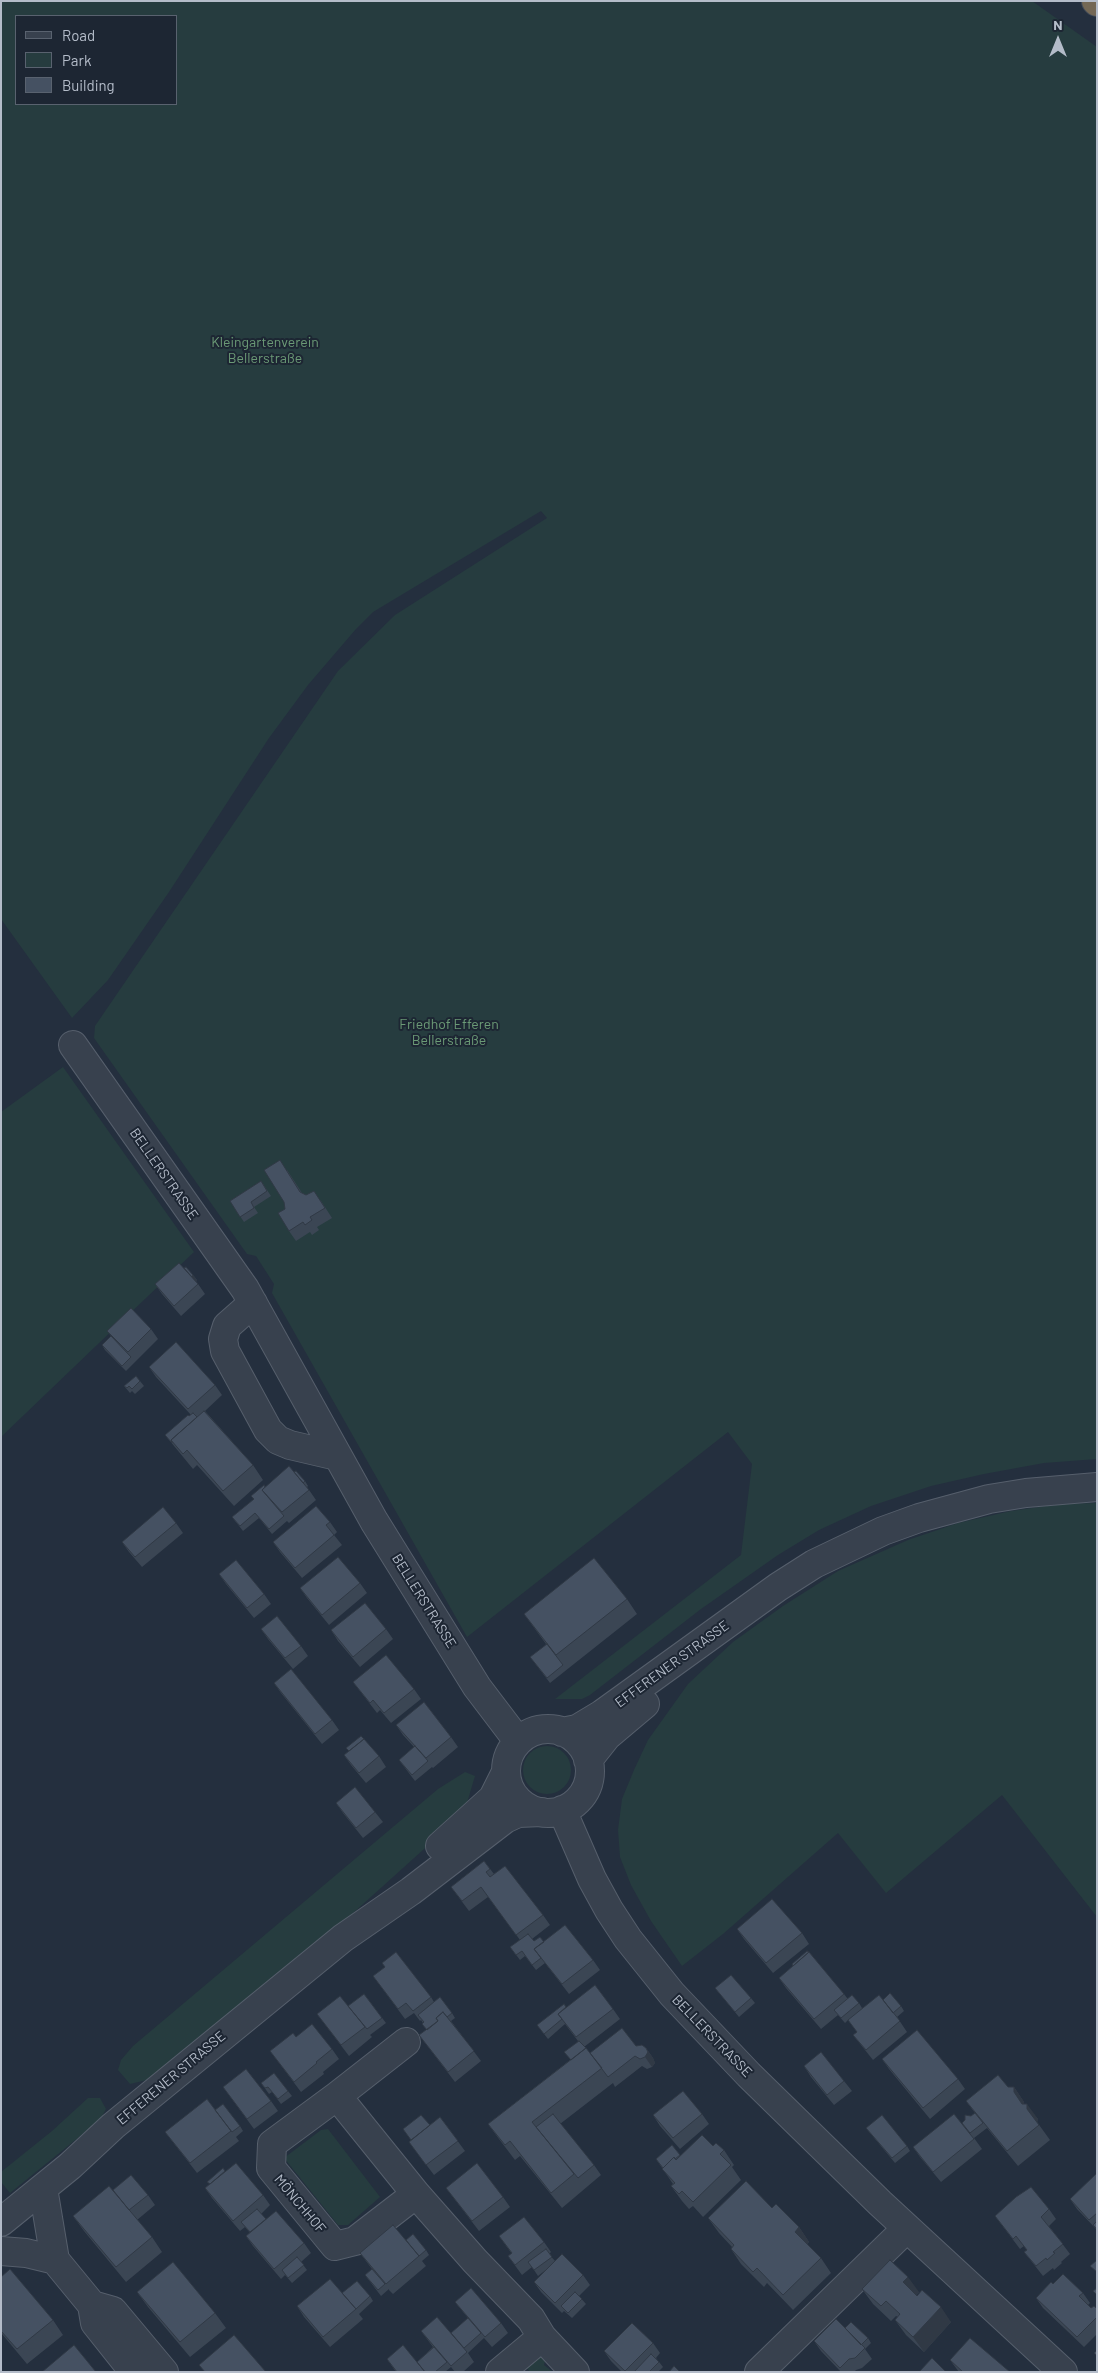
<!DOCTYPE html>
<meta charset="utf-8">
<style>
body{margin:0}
#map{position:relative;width:1098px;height:2373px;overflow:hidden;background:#242f3e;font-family:Barlow,sans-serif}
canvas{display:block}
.frame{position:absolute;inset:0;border:2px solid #b4bcc9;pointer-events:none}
.legend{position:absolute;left:15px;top:15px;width:162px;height:90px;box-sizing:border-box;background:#1d2633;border:1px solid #59626f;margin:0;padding:6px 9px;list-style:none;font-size:15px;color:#b4bcc9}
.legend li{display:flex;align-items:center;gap:10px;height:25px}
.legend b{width:25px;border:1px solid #59626f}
.north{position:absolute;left:1033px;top:15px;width:50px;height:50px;-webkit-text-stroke:4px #1d2633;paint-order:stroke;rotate:0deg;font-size:14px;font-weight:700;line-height:20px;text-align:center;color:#b4bcc9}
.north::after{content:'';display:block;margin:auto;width:18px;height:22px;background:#b4bcc9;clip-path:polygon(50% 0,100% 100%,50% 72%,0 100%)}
</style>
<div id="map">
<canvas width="1098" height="2373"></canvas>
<div class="frame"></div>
<ul class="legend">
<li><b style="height:6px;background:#38414e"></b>Road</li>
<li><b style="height:14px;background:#263c3f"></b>Park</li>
<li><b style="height:14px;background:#455162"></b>Building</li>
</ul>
<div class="north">N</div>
</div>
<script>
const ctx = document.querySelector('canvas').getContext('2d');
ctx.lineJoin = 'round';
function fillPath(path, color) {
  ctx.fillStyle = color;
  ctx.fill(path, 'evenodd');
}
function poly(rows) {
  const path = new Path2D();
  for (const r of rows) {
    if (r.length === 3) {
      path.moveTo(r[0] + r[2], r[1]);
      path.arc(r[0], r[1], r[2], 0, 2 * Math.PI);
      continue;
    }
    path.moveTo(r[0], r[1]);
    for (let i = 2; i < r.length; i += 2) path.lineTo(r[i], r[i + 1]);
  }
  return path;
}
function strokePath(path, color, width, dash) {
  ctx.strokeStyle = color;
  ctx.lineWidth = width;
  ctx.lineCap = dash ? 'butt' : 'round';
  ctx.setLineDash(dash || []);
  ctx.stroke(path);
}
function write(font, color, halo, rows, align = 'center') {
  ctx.font = font + ' Barlow,sans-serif';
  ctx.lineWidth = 4;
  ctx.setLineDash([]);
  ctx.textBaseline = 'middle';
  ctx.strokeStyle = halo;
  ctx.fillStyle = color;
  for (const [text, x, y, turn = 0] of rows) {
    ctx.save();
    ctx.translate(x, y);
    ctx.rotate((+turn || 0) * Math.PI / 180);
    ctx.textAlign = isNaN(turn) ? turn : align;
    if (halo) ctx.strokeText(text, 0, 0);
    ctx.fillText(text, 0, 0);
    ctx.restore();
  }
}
fillPath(poly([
 [1,1,1032,1,1097,47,1097,1459,1044,1463,984,1474,931,1486,871,1506,819,1530,778,1555,701,1609,590,1695,582,1699,555,1699,741,1555,752,1464,728,1432,467,1637,272,1293,274,1284,256,1256,247,1254,94,1038,95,1026,338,671,395,615,547,518,541,511,373,612,356,629,308,685,269,738,169,892,108,980,72,1018,1,919],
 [16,16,176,16,176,104,16,104],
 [63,1067,194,1252,1,1437,1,1112],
 [1097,1503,1097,1917,1002,1795,886,1893,838,1833,723,1934,682,1966,651,1921,631,1885,620,1857,618,1830,622,1799,634,1770,648,1740,688,1684,733,1642,783,1606,838,1571,908,1540,958,1523,1011,1511,1061,1504],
 [547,1770,24],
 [465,1772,475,1776,464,1813,352,1914,151,2079,130,2084,118,2070,121,2060,133,2046,438,1789],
 [88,2098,100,2098,106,2109,100,2120,10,2193,1,2182,1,2172,52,2131],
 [328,2129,380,2197,348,2225,338,2225,284,2158,321,2130],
 [537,2356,546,2358,544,2365,553,2372,530,2372,523,2363]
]), '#263c3f');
const minor = poly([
 [73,1045,245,1289,374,1521,477,1687,518,1741],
 [253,1303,227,1326,223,1339,225,1351,268,1430,278,1440,290,1445,337,1456],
 [548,1771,42],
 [562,1732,577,1729,602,1714,778,1587,814,1564,883,1531,919,1518,989,1499,1026,1493,1097,1487],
 [588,1760,607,1736,645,1704],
 [562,1810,592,1879,609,1910,628,1939,672,1994,749,2075,880,2203,1063,2372],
 [440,1846,493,1798,506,1772],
 [337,2096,406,2042],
 [43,2188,55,2260,92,2305,95,2323,134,2372],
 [416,2194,355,2241,335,2246,271,2168,272,2144,337,2096,416,2194,475,2261,531,2319,542,2337,575,2372],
 [1,2222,70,2166,113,2126,343,1938,411,1891,505,1819,518,1813,542,1812],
 [1,2251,26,2253,55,2260],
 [92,2305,113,2311,164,2372],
 [500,2372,542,2337],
 [759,2372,907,2228]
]);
const highway = poly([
 [1096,1,1097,2]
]);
strokePath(minor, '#565f6c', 30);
strokePath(highway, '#434c59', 30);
strokePath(minor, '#38414e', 28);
strokePath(highway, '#746855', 28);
fillPath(poly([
 [287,1170,302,1193,306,1195,321,1201,332,1218,317,1227,319,1230,312,1235,310,1232,296,1241,289,1231,285,1209],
 [261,1181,271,1196,254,1207,258,1213,244,1222,230,1201],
 [184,1268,193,1275,197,1280,196,1281,205,1294,181,1316,162,1294,155,1284],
 [151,1329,158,1339,126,1371,105,1350,102,1345,111,1336,107,1331],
 [149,1367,215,1385,222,1395,205,1411,253,1465,263,1480,234,1506,197,1465,193,1469,165,1435,191,1415,156,1377],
 [140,1381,144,1386,135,1394,132,1391,130,1393,124,1386],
 [294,1472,305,1481,308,1486,307,1487,316,1500,289,1523,287,1521,272,1534,259,1518,243,1531,232,1517,254,1500,251,1496,265,1487],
 [330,1522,337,1532,334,1535,342,1545,302,1578,280,1552,273,1542],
 [176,1523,183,1533,142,1567,129,1552,122,1542],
 [219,1574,264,1594,271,1604,254,1618,226,1584],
 [360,1583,367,1593,329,1625,307,1598,300,1588],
 [627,1599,637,1614,550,1683,534,1662,546,1644,524,1614],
 [261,1629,301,1646,308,1656,293,1669,268,1639],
 [386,1629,393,1639,360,1667,338,1641,331,1630],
 [353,1682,414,1689,421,1699,391,1723,380,1710,377,1713],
 [274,1683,332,1720,339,1730,322,1744,281,1693],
 [396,1725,451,1737,458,1747,433,1768,432,1767,415,1781,399,1760,414,1747,403,1735],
 [344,1755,379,1756,386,1767,366,1783,351,1765],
 [336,1803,375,1812,383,1822,363,1838,343,1813],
 [484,1861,494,1874,543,1915,550,1925,532,1939,534,1941,544,1942,593,1960,600,1970,569,1994,545,1963,536,1970,525,1956,520,1960,510,1947,520,1940,488,1897,469,1911,451,1887],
 [737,1929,802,1933,809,1944,773,1973,744,1939],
 [373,1976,431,1997,434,2002,452,2013,455,2018,451,2021,481,2061,455,2082,419,2035,427,2030,422,2024,423,2023,421,2020,420,2021,414,2013,405,2019],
 [779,1978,844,1994,847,1998,859,2003,862,2008,883,2000,901,2006,904,2011,897,2017,907,2032,873,2060,853,2035,857,2032,848,2020,845,2023,838,2015,821,2029,786,1988],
 [715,1988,751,1998,755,2003,739,2017],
 [364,1994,386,2023,370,2035,372,2037,349,2056,317,2014,348,2006],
 [566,2007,613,2009,620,2019,584,2047,590,2053,636,2046,646,2048,653,2058,655,2063,652,2067,647,2069,642,2066,615,2087,613,2083,560,2124,594,2165,601,2175,562,2208,520,2156,515,2160,499,2139,488,2124,570,2060,578,2041,565,2024,548,2039,537,2025],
 [296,2037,332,2049,339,2059,323,2072,324,2074,301,2092,270,2051],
 [882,2059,958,2079,965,2089,930,2119,889,2069],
 [804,2066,844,2081,852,2091,834,2105,811,2077],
 [261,2083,288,2091,292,2096,281,2104,272,2092,269,2094],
 [223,2087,271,2101,278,2111,254,2129],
 [1008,2087,1014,2087,1024,2102,1024,2104,1038,2119,1037,2122,1050,2140,1018,2166,987,2128,974,2138,982,2149,941,2182,920,2157,913,2147,962,2123,975,2113,966,2101],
 [215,2110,240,2126,243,2131,236,2137,239,2141,197,2173,165,2132],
 [702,2114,709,2124,680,2149,660,2126,653,2115],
 [440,2117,465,2151,434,2175,409,2142,411,2140,403,2129,430,2125],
 [866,2128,907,2146,910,2151,895,2163],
 [672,2145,681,2156,713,2146,724,2150,734,2165,732,2167,741,2180,703,2217,693,2206,689,2209,682,2201,671,2186,673,2184,656,2159],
 [225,2171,263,2195,270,2205,261,2214,266,2219,304,2243,311,2253,301,2262,307,2270,292,2283,285,2275,281,2279,253,2246,246,2236,250,2233,245,2227,240,2231,212,2198,205,2188],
 [1097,2173,1097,2230,1077,2209,1070,2199],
 [446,2188,503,2197,510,2207,479,2231],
 [113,2190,148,2195,155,2205,137,2220,152,2237,162,2252,126,2282,84,2231,73,2216],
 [772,2208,799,2227,809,2242,807,2244,821,2258,831,2273,793,2310,767,2283,764,2287,741,2264,731,2249,732,2247,719,2233,708,2218],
 [1049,2209,1056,2219,1049,2226,1070,2254,1061,2262,1062,2263,1054,2270,1053,2268,1043,2276,1024,2252,1027,2250,1024,2246,1020,2249,995,2216],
 [499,2236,544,2242,551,2252,549,2254,555,2261,583,2275,590,2285,579,2296,586,2304,572,2318,564,2311,562,2313,541,2292,534,2282,547,2269,538,2276,532,2267,522,2275,508,2256,512,2254],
 [406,2240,426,2250,429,2255,422,2261,426,2266,393,2294,388,2289,389,2289,381,2296,365,2275,372,2269,360,2253],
 [1,2277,53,2320,63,2335,27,2364,2,2334,1,2335],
 [1053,2284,1083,2293,1090,2303,1088,2305,1091,2308,1097,2309,1097,2334,1084,2347,1043,2308,1036,2298],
 [862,2289,919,2292,916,2295,951,2322,924,2352,906,2335,895,2320,898,2317,896,2316,891,2321,873,2304],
 [137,2292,215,2313,226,2328,190,2357,148,2307],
 [342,2293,370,2296,373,2301,359,2314,363,2319,330,2347,304,2317,297,2306],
 [455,2302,501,2323,508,2333,492,2347,484,2338,468,2353,474,2362,463,2372,455,2372,451,2367,445,2372,396,2372,387,2359,417,2362,433,2347,421,2331,451,2333,468,2318],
 [845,2328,868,2338,871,2343,865,2349,872,2359,862,2368,856,2370,854,2372,841,2372,821,2351,814,2341],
 [653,2343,660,2353,656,2358,663,2367,658,2372,622,2372,611,2361,604,2351],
 [950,2360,1010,2372,959,2372]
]), '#3b4654');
fillPath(poly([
 [193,1275,197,1280,195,1282,191,1277],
 [646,2048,653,2058,655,2063,652,2067,645,2057],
 [1014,2087,1024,2102,1024,2107,1014,2092],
 [1027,2104,1038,2119,1037,2124,1027,2109],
 [799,2227,809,2242,805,2246,795,2232],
 [908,2277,919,2292,914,2297,903,2282],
 [941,2307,951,2322,924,2352,913,2337]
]), '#303945');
const building = poly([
 [280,1160,300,1192,306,1195,314,1191,325,1208,310,1217,312,1220,305,1225,303,1222,289,1231,278,1213,285,1209,284,1202,264,1170,280,1160],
 [261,1181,267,1191,251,1202,254,1208,240,1217,230,1201,261,1181],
 [179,1263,198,1284,174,1306,155,1284,179,1263],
 [186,1267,193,1275,192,1277,184,1268,186,1267],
 [131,1308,151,1329,128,1352,107,1331,131,1308],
 [111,1336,131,1357,122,1366,102,1345,111,1336],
 [176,1342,215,1385,188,1409,149,1367,176,1342],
 [136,1376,140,1381,132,1389,129,1386,127,1388,124,1386,136,1376],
 [204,1411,253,1465,223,1491,187,1450,183,1454,171,1440,204,1411],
 [193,1413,197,1417,171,1440,172,1443,165,1435,188,1415,189,1416,193,1413],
 [289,1466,309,1490,282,1512,262,1490,289,1466],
 [296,1471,305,1481,303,1483,294,1472,296,1471],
 [264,1485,265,1487,262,1490,284,1516,269,1529,255,1513,240,1526,232,1517,254,1499,251,1496,264,1485],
 [316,1506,330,1522,326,1525,334,1535,295,1568,273,1542,316,1506],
 [163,1507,176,1523,135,1557,122,1542,163,1507],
 [338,1557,360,1583,322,1615,300,1588,338,1557],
 [594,1558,627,1599,556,1655,524,1614,594,1558],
 [236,1560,264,1594,247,1608,219,1574,236,1560],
 [365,1603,386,1629,353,1657,331,1630,365,1603],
 [277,1616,301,1646,285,1658,261,1629,277,1616],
 [547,1644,563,1665,547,1678,530,1657,547,1644],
 [386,1655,414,1689,384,1713,373,1700,370,1703,353,1682,386,1655],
 [291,1669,332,1720,315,1734,274,1683,291,1669],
 [424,1702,451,1737,426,1758,396,1725,424,1702],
 [361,1736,364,1739,349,1751,346,1748,361,1736],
 [364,1739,379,1756,359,1773,344,1755,364,1739],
 [415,1746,428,1761,412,1775,399,1760,415,1746],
 [355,1787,375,1812,356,1828,336,1803,355,1787],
 [484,1861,490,1869,486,1872,490,1877,505,1866,543,1915,516,1935,481,1887,462,1901,451,1887,484,1861],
 [772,1899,802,1933,766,1963,737,1929,772,1899],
 [565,1925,593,1960,562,1984,534,1949,565,1925],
 [528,1934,534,1941,540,1937,544,1942,534,1949,541,1958,532,1965,522,1951,516,1955,510,1947,528,1934],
 [807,1951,809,1952,793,1966,792,1964,807,1951],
 [396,1952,431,1997,413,2011,406,2003,398,2009,373,1976,385,1967,382,1963,396,1952],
 [809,1952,844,1994,814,2019,779,1978,809,1952],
 [731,1975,751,1998,735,2012,715,1988,731,1975],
 [595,1985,613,2009,576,2037,558,2014,595,1985],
 [890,1993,901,2006,893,2013,883,2000,890,1993],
 [364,1994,382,2018,367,2029,348,2006,364,1994],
 [852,1995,859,2003,841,2018,834,2010,852,1995],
 [879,1995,900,2021,866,2050,853,2035,857,2032,848,2020,879,1995],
 [340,1996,365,2027,341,2045,317,2014,340,1996],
 [440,1997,452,2013,447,2017,443,2012,436,2018,438,2021,427,2030,422,2024,424,2022,418,2015,440,1997],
 [564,2004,566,2007,558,2014,562,2019,544,2034,537,2025,564,2004],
 [443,2012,474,2051,448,2072,419,2035,438,2021,436,2018,443,2012],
 [312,2024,332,2049,316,2062,317,2063,294,2082,270,2051,293,2033,296,2037,312,2024],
 [622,2028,636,2046,642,2045,646,2048,648,2052,645,2057,640,2059,635,2056,608,2077,590,2053,622,2028],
 [917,2030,958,2079,923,2108,882,2059,917,2030],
 [579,2041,586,2048,571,2060,564,2052,579,2041],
 [586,2048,602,2068,532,2122,574,2174,551,2193,510,2141,505,2145,488,2124,586,2048],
 [821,2052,844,2081,827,2095,804,2066,821,2052],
 [246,2069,271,2101,247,2119,223,2087,246,2069],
 [274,2073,288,2091,278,2099,268,2087,265,2088,261,2083,274,2073],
 [998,2075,1008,2087,1014,2087,1014,2092,1022,2104,1027,2104,1027,2109,1039,2125,1007,2151,966,2101,998,2075],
 [683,2091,702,2114,673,2138,653,2115,683,2091],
 [207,2099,231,2131,190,2163,165,2132,207,2099],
 [223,2104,240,2126,232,2132,215,2110,223,2104],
 [975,2113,983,2123,970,2133,962,2123,965,2120,965,2115,971,2116,975,2113],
 [553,2114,594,2165,578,2178,536,2127,553,2114],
 [954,2114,974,2139,933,2172,913,2147,954,2114],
 [421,2115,430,2125,411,2140,403,2129,421,2115],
 [882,2115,907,2146,892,2158,866,2128,882,2115],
 [440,2117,458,2141,426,2165,409,2142,440,2117],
 [702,2135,713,2146,716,2143,724,2150,720,2154,731,2165,693,2202,682,2191,679,2194,671,2186,675,2183,662,2169,674,2157,676,2160,702,2135],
 [672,2145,680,2155,675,2159,674,2157,663,2168,656,2159,672,2145],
 [236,2163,263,2195,233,2221,205,2188,236,2163],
 [477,2163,503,2197,472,2221,446,2188,477,2163],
 [223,2168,225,2171,210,2184,207,2182,223,2168],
 [1097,2173,1097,2213,1089,2220,1070,2199,1097,2173],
 [131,2175,148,2195,129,2210,113,2190,131,2175],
 [746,2181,772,2208,776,2204,799,2227,795,2232,821,2258,783,2295,757,2268,753,2272,731,2249,734,2245,708,2218,746,2181],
 [109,2186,152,2237,116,2267,73,2216,109,2186],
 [1031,2187,1049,2209,1041,2217,1063,2244,1053,2252,1055,2253,1047,2260,1046,2258,1036,2266,1024,2252,1027,2250,1016,2236,1013,2239,995,2216,1016,2197,1031,2187],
 [257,2209,266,2219,250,2232,241,2222,257,2209],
 [276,2211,304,2243,274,2269,246,2236,276,2211],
 [524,2217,544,2242,515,2265,508,2256,512,2253,499,2236,524,2217],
 [1097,2221,1097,2229,1093,2225,1097,2221],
 [393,2225,419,2256,386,2284,360,2253,393,2225],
 [413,2234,426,2250,419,2256,406,2240,413,2234],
 [546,2249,552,2257,534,2270,528,2262,546,2249],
 [562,2254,583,2275,555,2303,534,2282,562,2254],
 [297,2257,304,2265,288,2278,282,2270,297,2257],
 [890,2260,908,2277,903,2282,917,2296,922,2290,941,2307,913,2337,895,2320,900,2314,886,2301,881,2306,862,2289,890,2260],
 [1097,2260,1097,2272,1090,2266,1097,2260],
 [173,2262,215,2313,180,2342,137,2292,173,2262],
 [10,2269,53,2320,17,2349,1,2331,1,2277,10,2269],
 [372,2269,385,2284,378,2290,365,2275,372,2269],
 [1063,2274,1083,2293,1079,2296,1091,2308,1094,2306,1097,2309,1097,2317,1077,2337,1036,2298,1051,2282,1053,2284,1063,2274],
 [330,2279,356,2309,323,2337,297,2306,330,2279],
 [357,2281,370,2296,356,2309,342,2293,357,2281],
 [471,2288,501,2323,485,2337,455,2302,471,2288],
 [1097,2288,1097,2295,1093,2291,1097,2288],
 [575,2292,582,2299,568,2313,561,2306,575,2292],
 [437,2317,467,2352,451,2366,421,2331,437,2317],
 [468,2318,481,2333,464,2348,451,2333,468,2318],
 [836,2319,865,2348,855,2358,849,2359,840,2368,814,2341,836,2319],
 [851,2322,868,2338,861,2345,845,2328,851,2322],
 [632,2323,653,2343,625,2371,604,2351,632,2323],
 [234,2335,266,2372,205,2372,199,2365,234,2335],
 [970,2338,1010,2372,963,2372,950,2360,970,2338],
 [74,2345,96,2372,42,2372,74,2345],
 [403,2345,425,2372,397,2372,387,2359,403,2345],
 [434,2347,447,2362,435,2372,425,2372,417,2362,434,2347],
 [1097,2350,1097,2356,1094,2353,1097,2350],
 [651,2354,659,2362,649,2372,634,2372,651,2354],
 [932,2358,946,2372,919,2372,932,2358],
 [674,2366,680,2372,669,2372,674,2366]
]);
fillPath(building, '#455162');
strokePath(building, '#303945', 1);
write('14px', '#6b9a76', '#1d2633', [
 ["Kleingartenverein",265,342],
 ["Bellerstraße",265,358],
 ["Friedhof Efferen",449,1024],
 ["Bellerstraße",449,1040]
]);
write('14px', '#b4bcc9', '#1d2633', [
 ["BELLERSTRASSE",164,1174,55],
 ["BELLERSTRASSE",424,1601,58],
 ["EFFERENER STRASSE",672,1664,-36],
 ["BELLERSTRASSE",712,2036,46],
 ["EFFERENER STRASSE",171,2078,-40],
 ["MÖNCHHOF",300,2204,50]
]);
</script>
